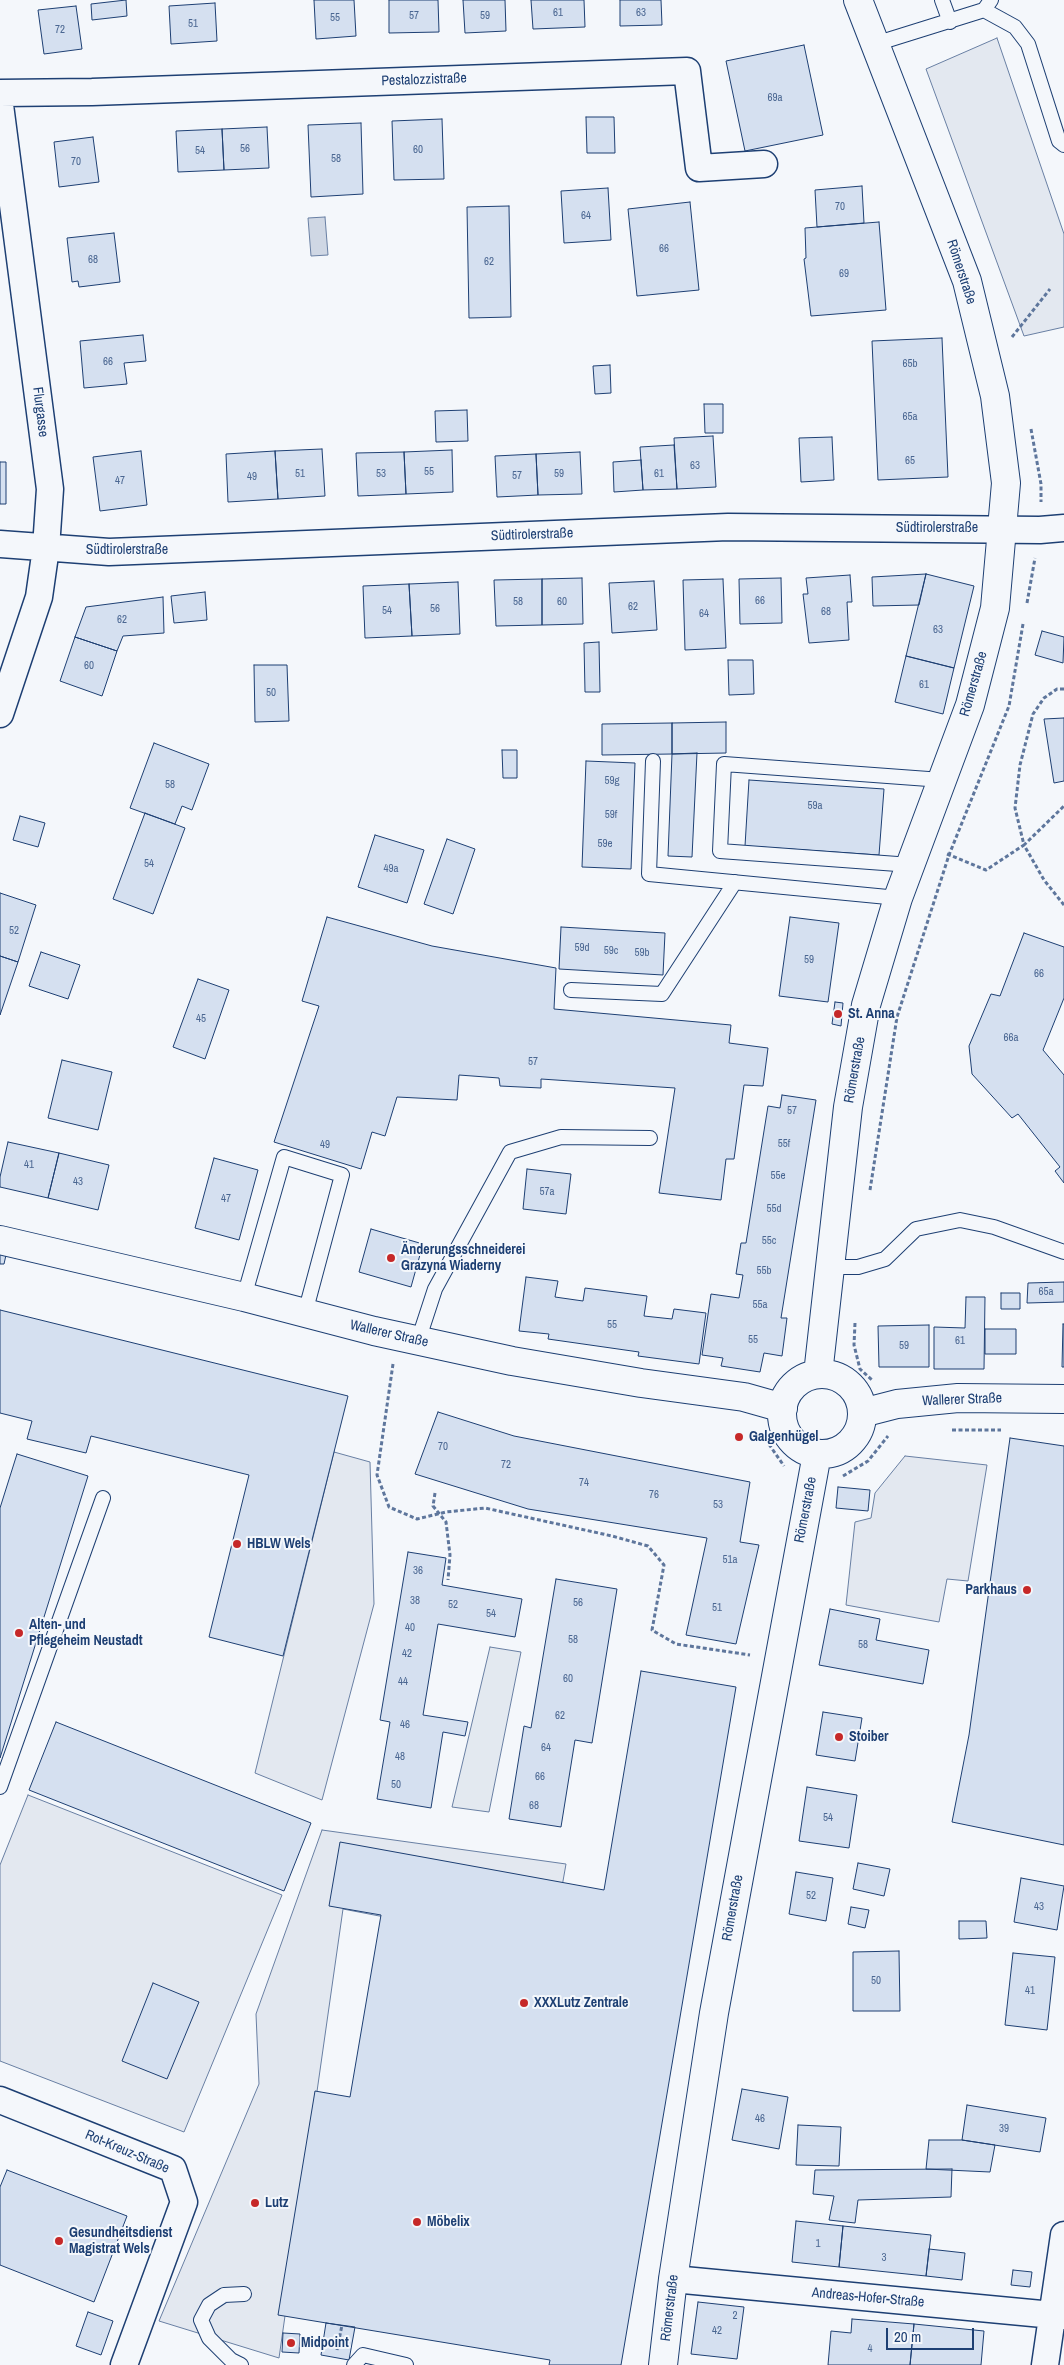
<!DOCTYPE html>
<meta charset="utf-8">
<style>
body{margin:0}
#map{position:relative;width:1064px;height:2365px;overflow:hidden;background:#f4f7fb;font-family:"Archivo Narrow",sans-serif}
canvas{display:block}
.scale{position:absolute;left:886px;top:2328px;width:88px;height:22px;box-sizing:border-box;border:2px solid #1d3f73;border-top:0;padding-left:6px;font-size:15px;line-height:18px;white-space:nowrap;color:#1d3f73;-webkit-text-stroke:4px #f4f7fb;paint-order:stroke}
</style>
<div id="map">
<canvas width="1064" height="2365"></canvas>
<div class="scale">20 m</div>
</div>
<script>
const ctx = document.querySelector('canvas').getContext('2d');
ctx.lineJoin = 'round';
function fillPath(path, color) {
  ctx.fillStyle = color;
  ctx.fill(path, 'evenodd');
}
function poly(rows) {
  const path = new Path2D();
  for (const r of rows) {
    if (r.length === 3) {
      path.moveTo(r[0] + r[2], r[1]);
      path.arc(r[0], r[1], r[2], 0, 2 * Math.PI);
      continue;
    }
    path.moveTo(r[0], r[1]);
    for (let i = 2; i < r.length; i += 2) path.lineTo(r[i], r[i + 1]);
  }
  return path;
}
function strokePath(path, color, width, dash) {
  ctx.strokeStyle = color;
  ctx.lineWidth = width;
  ctx.lineCap = dash ? 'butt' : 'round';
  ctx.setLineDash(dash || []);
  ctx.stroke(path);
}
function write(font, color, halo, rows, align = 'center') {
  ctx.font = font + ' "Archivo Narrow",sans-serif';
  ctx.lineWidth = 4;
  ctx.setLineDash([]);
  ctx.textBaseline = 'middle';
  ctx.strokeStyle = halo;
  ctx.fillStyle = color;
  for (const [text, x, y, turn = 0] of rows) {
    ctx.save();
    ctx.translate(x, y);
    ctx.rotate((+turn || 0) * Math.PI / 180);
    ctx.textAlign = isNaN(turn) ? turn : align;
    if (halo) ctx.strokeText(text, 0, 0);
    ctx.fillText(text, 0, 0);
    ctx.restore();
  }
}
const green = poly([
 [490,1647,521,1652,489,1812,452,1807,490,1647]
]);
fillPath(green, '#e3e9f0');
strokePath(green, '#687fa3', 1);
const parking = poly([
 [997,38,1064,234,1064,327,1024,336,926,69,997,38],
 [334,1452,370,1462,374,1604,322,1800,255,1773,334,1452],
 [905,1456,987,1465,968,1581,947,1579,939,1622,846,1605,855,1522,871,1518,875,1493,905,1456],
 [28,1795,282,1895,184,2132,0,2061,0,1865,28,1795],
 [322,1830,566,1864,551,1949,343,1909,279,2358,159,2321,259,2084,256,2014,322,1830]
]);
fillPath(parking, '#e3e8f0');
strokePath(parking, '#687fa3', 1);
const water = poly([
 [325,217,328,255,311,256,308,218,325,217]
]);
fillPath(water, '#cfd7e4');
strokePath(water, '#687fa3', 1);
const building = poly([
 [126,0,127,16,92,20,91,4,126,0],
 [314,0,354,0,356,36,316,39,314,0],
 [389,0,438,0,439,32,389,33,389,0],
 [463,0,505,0,506,31,465,33,463,0],
 [531,0,584,0,585,27,533,29,531,0],
 [620,0,661,0,662,25,620,26,620,0],
 [215,3,217,41,171,44,169,6,215,3],
 [76,6,82,49,44,54,38,10,76,6],
 [804,45,823,135,745,151,726,61,804,45],
 [586,117,614,117,615,153,587,153,586,117],
 [442,119,444,179,394,180,392,121,442,119],
 [361,123,363,194,311,197,308,125,361,123],
 [267,127,269,168,224,170,222,129,267,127],
 [222,129,224,170,178,172,176,131,222,129],
 [93,137,99,182,59,187,54,142,93,137],
 [862,186,864,223,817,227,815,190,862,186],
 [608,188,611,240,564,243,561,191,608,188],
 [690,202,699,290,637,296,628,209,690,202],
 [509,206,511,317,469,318,467,207,509,206],
 [879,222,886,310,811,316,804,259,806,258,805,228,879,222],
 [114,233,120,282,79,287,78,281,72,282,67,238,114,233],
 [143,335,146,361,124,363,127,384,84,388,80,341,143,335],
 [942,338,948,477,878,480,872,341,942,338],
 [610,365,611,393,595,394,593,366,610,365],
 [704,404,723,404,723,433,705,433,704,404],
 [467,410,468,441,436,442,435,411,467,410],
 [713,436,716,487,677,489,674,438,713,436],
 [832,437,834,480,801,482,799,438,832,437],
 [674,445,677,489,643,490,640,447,674,445],
 [322,449,325,496,278,499,275,451,322,449],
 [452,450,453,492,406,494,404,452,452,450],
 [141,451,147,505,100,511,93,457,141,451],
 [275,451,278,499,228,502,226,454,275,451],
 [404,452,406,494,358,496,356,453,404,452],
 [580,452,582,494,538,495,536,454,580,452],
 [536,454,538,495,497,497,495,456,536,454],
 [641,460,643,490,614,492,613,462,641,460],
 [0,462,6,462,6,504,0,504,0,462],
 [926,574,974,586,954,668,906,656,926,574],
 [926,574,919,605,873,606,872,577,926,574],
 [850,575,852,602,847,602,849,640,809,643,803,594,808,594,806,578,850,575],
 [582,578,583,624,542,625,542,579,582,578],
 [781,578,782,623,740,624,739,579,781,578],
 [542,579,542,625,496,626,494,580,542,579],
 [723,579,726,648,685,650,683,580,723,579],
 [654,581,657,630,612,633,609,583,654,581],
 [458,582,460,634,412,636,409,584,458,582],
 [409,584,412,636,365,638,363,586,409,584],
 [205,592,207,620,174,623,171,596,205,592],
 [163,597,164,633,123,636,117,651,75,637,86,607,163,597],
 [1042,631,1064,637,1063,663,1035,655,1042,631],
 [75,637,117,651,102,696,60,681,75,637],
 [599,642,600,692,585,692,584,643,599,642],
 [906,656,954,668,943,714,895,702,906,656],
 [728,660,753,660,754,694,729,695,728,660],
 [254,665,287,665,289,721,255,722,254,665],
 [1064,718,1064,781,1054,783,1044,719,1064,718],
 [726,722,726,753,672,754,672,723,726,722],
 [672,723,672,754,602,755,602,724,672,723],
 [154,743,209,764,192,810,182,806,175,824,130,808,154,743],
 [502,750,517,750,517,778,503,778,502,750],
 [697,753,692,857,668,856,672,754,697,753],
 [586,761,635,763,631,869,582,867,586,761],
 [749,780,884,789,879,855,745,846,749,780],
 [145,813,185,828,153,914,113,899,145,813],
 [20,816,45,823,38,847,13,840,20,816],
 [375,835,424,850,407,903,358,887,375,835],
 [447,839,475,849,453,914,424,904,447,839],
 [0,893,36,905,18,962,0,956,0,893],
 [327,917,432,946,556,968,554,1009,731,1025,729,1043,768,1048,763,1086,744,1085,734,1159,726,1159,721,1200,659,1193,675,1088,541,1079,541,1088,500,1086,499,1078,459,1075,457,1100,397,1097,385,1136,372,1132,361,1169,274,1142,319,1006,302,1001,327,917],
 [790,917,839,923,828,1002,779,996,790,917],
 [561,927,665,933,663,975,559,969,561,927],
 [1024,933,1064,947,1064,998,1043,1050,1064,1075,1064,1183,1055,1171,1060,1167,1018,1114,1012,1118,972,1074,969,1046,991,994,1000,996,1024,933],
 [41,952,80,965,68,999,29,986,41,952],
 [0,956,18,962,0,1015,0,956],
 [198,979,229,990,205,1059,173,1047,198,979],
 [835,1002,843,1003,841,1026,832,1024,835,1002],
 [62,1060,112,1072,98,1130,48,1118,62,1060],
 [782,1095,816,1100,781,1318,787,1318,782,1356,764,1353,760,1372,721,1366,723,1358,702,1355,711,1294,739,1298,743,1275,736,1274,741,1243,746,1243,768,1106,780,1108,782,1095],
 [8,1142,59,1153,48,1198,0,1187,0,1177,8,1142],
 [59,1153,109,1165,98,1210,48,1198,59,1153],
 [214,1158,258,1170,239,1240,195,1228,214,1158],
 [527,1169,571,1174,566,1214,523,1209,527,1169],
 [371,1229,423,1244,411,1287,359,1272,371,1229],
 [0,1254,6,1255,4,1264,0,1264,0,1254],
 [526,1277,558,1281,555,1297,583,1301,585,1288,647,1296,644,1316,672,1319,674,1309,706,1313,699,1364,638,1356,639,1352,548,1339,549,1334,519,1331,526,1277],
 [1064,1282,1064,1302,1027,1303,1028,1283,1064,1282],
 [1001,1293,1020,1293,1020,1309,1001,1309,1001,1293],
 [966,1297,985,1297,984,1369,934,1369,934,1327,965,1328,966,1297],
 [0,1310,348,1396,283,1656,209,1637,249,1475,91,1436,86,1453,27,1439,32,1421,0,1413,0,1310],
 [1063,1324,1064,1324,1064,1367,1062,1367,1063,1324],
 [929,1325,929,1367,879,1367,878,1326,929,1325],
 [985,1329,1016,1329,1016,1354,985,1354,985,1329],
 [438,1412,514,1436,750,1482,740,1542,759,1545,736,1644,686,1635,707,1538,528,1509,415,1474,438,1412],
 [1010,1438,1064,1446,1064,1845,952,1822,969,1735,1010,1438],
 [17,1454,88,1476,0,1758,0,1508,17,1454],
 [838,1487,870,1490,868,1511,836,1508,838,1487],
 [408,1552,446,1558,442,1585,522,1599,515,1637,438,1624,423,1715,468,1722,465,1736,443,1732,431,1808,377,1799,390,1722,380,1720,408,1552],
 [556,1579,617,1589,592,1743,575,1740,561,1827,509,1819,524,1726,531,1728,556,1579],
 [830,1609,880,1619,876,1640,929,1650,923,1684,819,1665,830,1609],
 [641,1671,736,1687,621,2365,549,2365,550,2360,278,2315,315,2091,350,2097,381,1915,329,1906,340,1842,604,1890,641,1671],
 [823,1712,862,1718,855,1761,816,1755,823,1712],
 [56,1722,311,1823,284,1891,29,1790,56,1722],
 [807,1787,857,1795,849,1848,799,1841,807,1787],
 [858,1863,890,1869,884,1896,853,1889,858,1863],
 [796,1872,833,1878,826,1921,789,1914,796,1872],
 [1021,1878,1064,1886,1057,1930,1014,1922,1021,1878],
 [851,1907,869,1910,865,1928,848,1924,851,1907],
 [959,1921,986,1921,987,1938,959,1939,959,1921],
 [899,1951,900,2011,853,2011,853,1952,899,1951],
 [1013,1953,1055,1957,1047,2030,1005,2025,1013,1953],
 [153,1983,199,2002,167,2079,122,2061,153,1983],
 [742,2089,788,2097,779,2149,732,2140,742,2089],
 [967,2105,1046,2118,1040,2152,962,2140,967,2105],
 [798,2125,841,2127,839,2166,796,2165,798,2125],
 [929,2140,962,2140,995,2145,990,2172,926,2169,929,2140],
 [952,2169,951,2197,858,2200,855,2223,829,2220,834,2196,813,2194,815,2170,952,2169],
 [7,2170,127,2216,94,2302,0,2265,0,2187,7,2170],
 [796,2221,843,2226,839,2267,792,2262,796,2221],
 [843,2226,931,2235,926,2276,839,2267,843,2226],
 [929,2249,965,2253,962,2280,926,2276,929,2249],
 [1013,2270,1032,2272,1030,2287,1011,2285,1013,2270],
 [698,2302,744,2307,737,2359,691,2354,698,2302],
 [88,2312,113,2321,101,2355,76,2346,88,2312],
 [852,2319,914,2324,910,2365,828,2365,831,2331,851,2333,852,2319],
 [326,2323,355,2327,349,2360,321,2355,326,2323],
 [914,2324,984,2331,981,2365,910,2365,914,2324],
 [283,2333,300,2334,299,2353,282,2352,283,2333]
]);
fillPath(building, '#d5e0f0');
strokePath(building, '#1d3f73', 1);
const service = poly([
 [942,0,950,22],
 [984,10,1015,27,1028,44,1059,141,1064,145],
 [875,44,984,10,991,0],
 [653,761,649,874,898,898],
 [911,865,720,851,724,764,942,780],
 [571,990,662,994,735,882],
 [831,1267,858,1267,885,1259,916,1229,960,1220,994,1227,1064,1252],
 [244,1297,284,1157,342,1175,305,1313],
 [418,1341,435,1289,510,1152,561,1137,650,1138],
 [0,1787,103,1498],
 [241,2365,231,2360,209,2338,201,2320,209,2305,224,2295,244,2294],
 [354,2365,363,2355,406,2365]
]);
const minor = poly([
 [0,93,92,92,687,71,699,168,764,164],
 [0,105,50,489,46,548,39,597,0,714],
 [0,544,109,552,728,527,1040,530,1064,528],
 [0,2100,173,2169,184,2202,124,2365],
 [673,2279,1064,2316],
 [1045,2365,1064,2235]
]);
const tertiary = poly([
 [0,1240,244,1297,374,1331,512,1361,641,1383,744,1397,783,1408],
 [862,1413,897,1404,958,1398,1064,1399]
]);
const secondary = poly([
 [818,1374,848,1107,866,1005,898,898,970,705,995,608,1006,483,995,396,967,281,858,0],
 [822,1414,40],
 [663,2365,673,2279,714,2013,817,1454]
]);
strokePath(service, '#1d3f73', 16);
strokePath(minor, '#1d3f73', 29);
strokePath(tertiary, '#1d3f73', 30);
strokePath(secondary, '#1d3f73', 30);
strokePath(poly([
 [1012,337,1050,289],
 [1031,429,1041,484,1041,502],
 [1027,603,1035,558],
 [1064,689,1057,689,1044,698,1033,714,1020,765,1015,808,1024,845,1064,806],
 [947,854,986,870,1024,845,1044,880,1064,905],
 [870,1190,897,1017,949,855,1009,706,1023,624],
 [855,1323,854,1345,860,1369,872,1380],
 [393,1364,377,1475,389,1507,417,1519,446,1512,485,1508,612,1536,648,1546,664,1565,652,1630,676,1644,750,1655],
 [952,1430,1001,1430],
 [754,1432,766,1440,784,1466],
 [843,1476,868,1461,888,1436],
 [435,1493,433,1506,446,1522,450,1555,448,1580],
 [337,2350,342,2325]
]), '#5e769c', 3, [4, 2.5]);
strokePath(service, '#f4f7fb', 14);
strokePath(minor, '#f4f7fb', 26);
strokePath(tertiary, '#f4f7fb', 28);
strokePath(secondary, '#f4f7fb', 28);
for (const [x, y, r, color] of [
 [838,1014,5,"#c62828"],
 [391,1258,5,"#c62828"],
 [739,1437,5,"#c62828"],
 [237,1544,5,"#c62828"],
 [1027,1590,5,"#c62828"],
 [19,1633,5,"#c62828"],
 [839,1737,5,"#c62828"],
 [524,2003,5,"#c62828"],
 [255,2203,5,"#c62828"],
 [417,2222,5,"#c62828"],
 [59,2241,5,"#c62828"],
 [291,2343,5,"#c62828"]
]) {
  const dot = new Path2D();
  dot.arc(x, y, r, 0, 2 * Math.PI);
  ctx.fillStyle = color;
  ctx.fill(dot);
  strokePath(dot, '#f4f7fb', 2);
}
write('11px', '#4b6792', null, [
 ["61",558,13],
 ["63",641,13],
 ["57",414,16],
 ["59",485,16],
 ["55",335,18],
 ["51",193,24],
 ["72",60,30],
 ["69a",775,98],
 ["56",245,149],
 ["60",418,150],
 ["54",200,151],
 ["58",336,159],
 ["70",76,162],
 ["70",840,207],
 ["64",586,216],
 ["66",664,249],
 ["68",93,260],
 ["62",489,262],
 ["69",844,274],
 ["66",108,362],
 ["65b",910,364],
 ["65a",910,417],
 ["65",910,461],
 ["63",695,466],
 ["55",429,472],
 ["51",300,474],
 ["53",381,474],
 ["59",559,474],
 ["61",659,474],
 ["57",517,476],
 ["49",252,477],
 ["47",120,481],
 ["66",760,601],
 ["58",518,602],
 ["60",562,602],
 ["62",633,607],
 ["56",435,609],
 ["54",387,611],
 ["68",826,612],
 ["64",704,614],
 ["62",122,620],
 ["63",938,630],
 ["60",89,666],
 ["61",924,685],
 ["50",271,693],
 ["59g",612,781],
 ["58",170,785],
 ["59a",815,806],
 ["59f",611,815],
 ["59e",605,844],
 ["54",149,864],
 ["49a",391,869],
 ["52",14,931],
 ["59d",582,948],
 ["59c",611,951],
 ["59b",642,953],
 ["59",809,960],
 ["66",1039,974],
 ["45",201,1019],
 ["66a",1011,1038],
 ["57",533,1062],
 ["57",792,1111],
 ["55f",784,1144],
 ["49",325,1145],
 ["41",29,1165],
 ["55e",778,1176],
 ["43",78,1182],
 ["57a",547,1192],
 ["47",226,1199],
 ["55d",774,1209],
 ["55c",769,1241],
 ["55b",764,1271],
 ["65a",1046,1292],
 ["55a",760,1305],
 ["55",612,1325],
 ["55",753,1340],
 ["61",960,1341],
 ["59",904,1346],
 ["70",443,1447],
 ["72",506,1465],
 ["74",584,1483],
 ["76",654,1495],
 ["53",718,1505],
 ["51a",730,1560],
 ["36",418,1571],
 ["38",415,1601],
 ["56",578,1603],
 ["52",453,1605],
 ["51",717,1608],
 ["54",491,1614],
 ["40",410,1628],
 ["58",573,1640],
 ["58",863,1645],
 ["42",407,1654],
 ["60",568,1679],
 ["44",403,1682],
 ["62",560,1716],
 ["46",405,1725],
 ["64",546,1748],
 ["48",400,1757],
 ["66",540,1777],
 ["50",396,1785],
 ["68",534,1806],
 ["54",828,1818],
 ["52",811,1896],
 ["43",1039,1907],
 ["50",876,1981],
 ["41",1030,1991],
 ["46",760,2119],
 ["39",1004,2129],
 ["1",818,2244],
 ["3",884,2258],
 ["2",735,2316],
 ["42",717,2331],
 ["4",870,2349]
]);
write('14px', '#1d3f73', '#f4f7fb', [
 ["Pestalozzistraße",424,80,-2],
 ["Römerstraße",961,272,72],
 ["Flurgasse",40,412,83],
 ["Südtirolerstraße",937,528],
 ["Südtirolerstraße",532,535,-2],
 ["Südtirolerstraße",127,550],
 ["Römerstraße",974,684,-74],
 ["Römerstraße",855,1070,-80],
 ["Wallerer Straße",389,1334,13],
 ["Wallerer Straße",962,1400,-2],
 ["Römerstraße",806,1510,-79],
 ["Römerstraße",733,1908,-80],
 ["Rot-Kreuz-Straße",127,2152,23],
 ["Andreas-Hofer-Straße",868,2298,5],
 ["Römerstraße",670,2308,-83]
]);
write('bold 14px', '#1d3f73', '#f4f7fb', [
 ["St. Anna",848,1014],
 ["Änderungsschneiderei",401,1250],
 ["Grazyna Wiaderny",401,1266],
 ["Galgenhügel",749,1437],
 ["HBLW Wels",247,1544],
 ["Parkhaus",1017,1590,"right"],
 ["Alten- und",29,1625],
 ["Pflegeheim Neustadt",29,1641],
 ["Stoiber",849,1737],
 ["XXXLutz Zentrale",534,2003],
 ["Lutz",265,2203],
 ["Möbelix",427,2222],
 ["Gesundheitsdienst",69,2233],
 ["Magistrat Wels",69,2249],
 ["Midpoint",301,2343]
], 'left');
</script>
